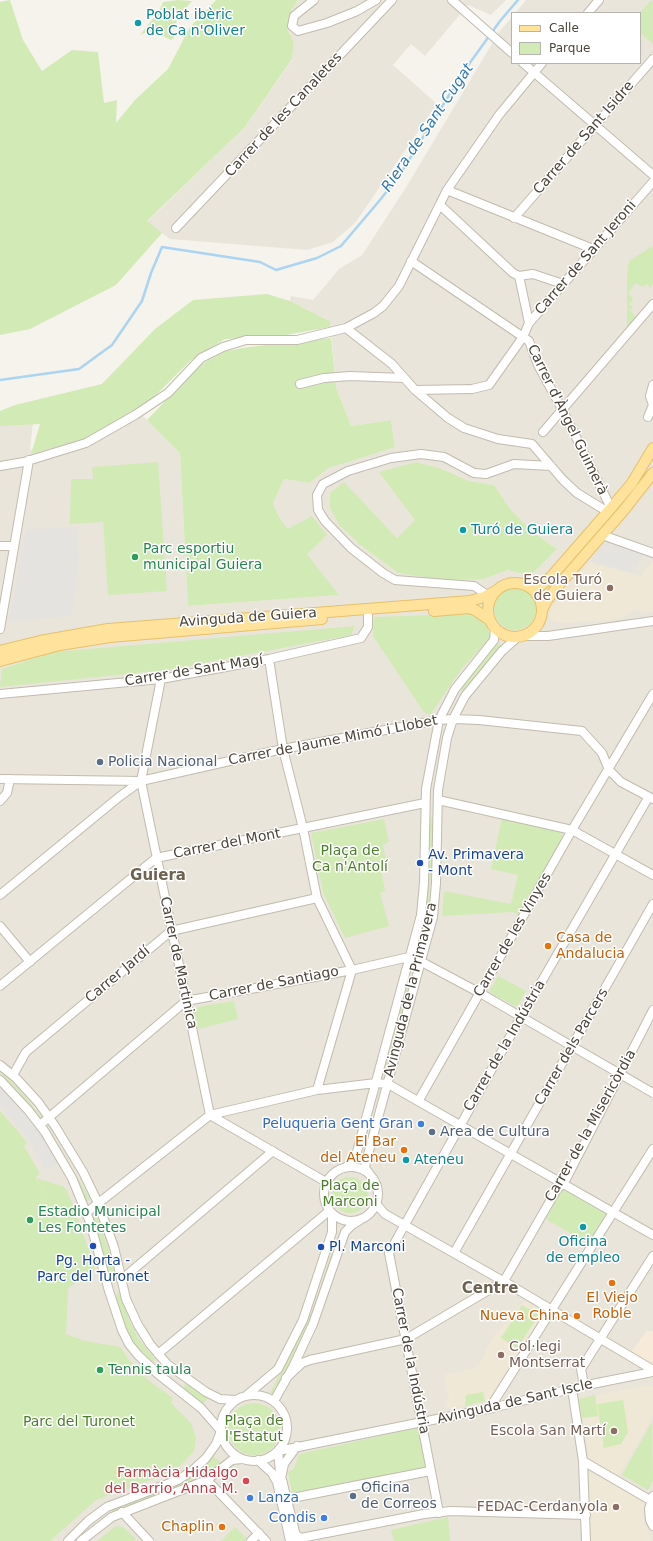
<!DOCTYPE html>
<meta charset="utf-8">
<style>
body{margin:0}
#map{position:relative;width:653px;height:1541px;overflow:hidden;background:#f6f3ec;font-family:"DejaVu Sans",sans-serif}
canvas{display:block}
.legend{position:absolute;left:511px;top:12px;width:130px;height:52px;box-sizing:border-box;background:#fff;border:1px solid #b7b4b0;margin:0;padding:5px 7px;list-style:none;font-size:12px;color:#4b4439}
.legend li{display:flex;align-items:center;gap:8px;height:20px}
.legend b{width:20px;border:1px solid #b7b4b0}
</style>
<div id="map">
<canvas width="653" height="1541"></canvas>
<ul class="legend">
<li><b style="height:5px;background:#ffe39c"></b>Calle</li>
<li><b style="height:11px;background:#d2eab5"></b>Parque</li>
</ul>
</div>
<script>
const ctx = document.querySelector('canvas').getContext('2d');
ctx.lineJoin = 'round';
function fillPath(path, color) {
  ctx.fillStyle = color;
  ctx.fill(path, 'evenodd');
}
function poly(rows) {
  const path = new Path2D();
  for (const r of rows) {
    if (r.length === 3) {
      path.moveTo(r[0] + r[2], r[1]);
      path.arc(r[0], r[1], r[2], 0, 2 * Math.PI);
      continue;
    }
    path.moveTo(r[0], r[1]);
    for (let i = 2; i < r.length; i += 2) path.lineTo(r[i], r[i + 1]);
  }
  return path;
}
function strokePath(path, color, width, dash) {
  ctx.strokeStyle = color;
  ctx.lineWidth = width;
  ctx.lineCap = dash ? 'butt' : 'round';
  ctx.setLineDash(dash || []);
  ctx.stroke(path);
}
function write(font, color, halo, rows, align = 'center') {
  ctx.font = font + ' "DejaVu Sans",sans-serif';
  ctx.lineWidth = 3;
  ctx.setLineDash([]);
  ctx.textBaseline = 'middle';
  ctx.strokeStyle = halo;
  ctx.fillStyle = color;
  for (const [text, x, y, turn = 0] of rows) {
    ctx.save();
    ctx.translate(x, y);
    ctx.rotate((+turn || 0) * Math.PI / 180);
    ctx.textAlign = isNaN(turn) ? turn : align;
    if (halo) ctx.strokeText(text, 0, 0);
    ctx.fillText(text, 0, 0);
    ctx.restore();
  }
}
fillPath(poly([
 [298,0,506,0,491,15,468,5,425,56,411,44,393,65,437,104,355,223,333,242,307,250,170,239,147,222,245,127,292,60,294,42,287,29,291,11],
 [526,0,653,0,653,1541,0,1541,0,422,34,413,30,450,82,434,130,403,180,453,188,606,338,595,281,520,273,504,284,479,309,483,329,468,395,446,391,420,351,426,336,387,330,321,290,301,291,296,313,300,339,269,362,255,405,189,499,32,512,17,512,63,640,63,640,13,515,13],
 [442,469,469,481,494,485,511,510,533,532,557,549,530,576,508,570,484,579,398,573,359,544,340,526,344,483,397,538,415,520]
]), '#eae5da');
fillPath(poly([
 [647,1331,653,1331,653,1366,630,1353]
]), '#f7ead8');
fillPath(poly([
 [653,561,653,612,643,612,636,609,619,619,563,623,556,622,550,618,549,613,552,607,589,562,640,576],
 [524,1301,540,1310,542,1317,488,1401,446,1409,449,1398,444,1375,474,1368,486,1354,484,1350,494,1336],
 [648,1385,653,1386,653,1416,619,1476,589,1459,579,1399],
 [589,1471,640,1499,643,1503,644,1522,652,1541,590,1541]
]), '#efe8d6');
fillPath(poly([
 [10,0,23,40,42,71,72,50,98,52,104,103,117,100,116,123,135,100,168,69,190,27,216,0,298,0,291,11,287,29,294,42,292,59,245,127,147,221,162,233,116,285,30,329,0,335,0,2],
 [178,0,192,1,181,14,170,33,175,37,171,40,155,32,147,32,140,35,159,11,163,2],
 [651,0,653,2,653,44,640,33,640,13],
 [653,246,653,284,650,288,647,284,643,287,635,283,629,293,633,299,630,304,633,307,630,310,636,318,627,329,627,277,629,261],
 [267,294,290,301,330,321,330,327,286,335,225,339,191,360,153,398,87,438,31,454,40,424,0,426,0,411,15,405,102,384,155,329,193,300],
 [331,338,336,387,351,426,391,420,395,447,329,468,309,483,284,479,273,504,281,520,288,529,312,516,327,535,307,554,339,595,188,606,180,453,147,420,200,365,226,351,249,347],
 [158,462,167,591,108,595,103,522,70,524,71,479,93,479,92,467],
 [416,462,442,469,469,481,494,485,511,510,533,532,557,549,530,576,508,570,484,579,445,580,398,573,359,544,340,526,330,508,330,493,344,482,397,538,415,520,379,472],
 [515,609,21],
 [473,614,480,618,487,627,491,637,462,668,430,715,424,712,373,636,374,617],
 [355,626,351,635,166,670,0,687,2,669,54,652],
 [495,643,501,645,463,691,459,688],
 [430,818,433,819,433,845,428,916,423,941,419,941,425,913,430,865],
 [502,818,560,831,563,837,518,915,513,912,442,916,444,891,511,904,518,875,491,869],
 [384,819,389,842,383,845,387,866,381,869,385,891,380,893,389,926,345,938,323,893,311,833],
 [498,976,526,991,517,1007,489,992],
 [407,987,410,987,389,1066,385,1065],
 [234,1001,238,1019,199,1029,194,1011,197,1007],
 [0,1070,21,1091,43,1119,41,1119,17,1090,0,1073],
 [0,1111,27,1142,24,1146,40,1174,35,1178,52,1206,36,1178,62,1186,66,1189,73,1205,95,1268,68,1288,66,1334,85,1341,120,1347,129,1360,149,1381,173,1398,171,1403,191,1423,196,1438,194,1451,181,1465,165,1475,96,1500,50,1541,0,1541],
 [47,1125,90,1199,87,1201,73,1173,46,1127],
 [350,1195,18],
 [563,1188,609,1213,589,1244,546,1219],
 [95,1216,97,1217,110,1254,116,1277,115,1279,111,1278,93,1218],
 [337,1238,339,1238,309,1326,273,1394,270,1393,312,1311],
 [118,1292,121,1293,129,1320,138,1338,154,1358,155,1360,153,1363,137,1347,129,1335,121,1314,116,1296],
 [522,1305,539,1315,517,1348,501,1338],
 [186,1384,208,1398,203,1404,182,1388],
 [483,1392,485,1401,465,1406,466,1395],
 [595,1395,598,1416,582,1418,579,1399],
 [623,1400,628,1432,621,1444,604,1448,597,1404],
 [254,1429,26],
 [652,1422,653,1481,648,1490,622,1475],
 [422,1427,430,1471,293,1498,288,1472,294,1469,299,1454],
 [212,1455,221,1463,207,1475,114,1513,111,1510,169,1487],
 [448,1517,450,1541,394,1541,391,1530],
 [116,1526,123,1527,136,1539,133,1541,97,1541],
 [235,1527,249,1541,221,1541]
]), '#d2eab5');
fillPath(poly([
 [77,527,79,557,72,616,9,622,26,529],
 [606,541,644,553,632,573,590,561],
 [0,1085,38,1127,60,1163,45,1170,28,1139,0,1105]
]), '#e5e3e0');
strokePath(poly([
 [0,380,79,369,112,345,142,301,151,273,162,247,260,262,276,270,317,258,341,246,380,200,399,176,464,71,500,21,518,0]
]), '#a9d4f2', 2.5);
const minor = poly([
 [314,0,294,16,292,26,298,31,327,23,357,11,376,0],
 [452,0,512,53],
 [588,13,599,0],
 [523,63,653,175],
 [447,190,593,249],
 [440,205,513,273,519,276],
 [514,218,653,59],
 [176,228,392,0],
 [411,261,529,341,538,365,562,409,611,508],
 [519,276,529,323],
 [519,276,533,274,563,284],
 [346,328,392,364,415,390,448,418,464,428,498,439,532,444,563,480,577,493,608,512],
 [300,384,324,378,350,376,404,378],
 [415,390,472,389,489,385,523,337,529,323,653,182],
 [648,417,653,405,650,396,653,385],
 [543,432,653,304],
 [0,466,24,462,86,443,135,415,168,393,201,358,223,347,246,340,297,340,346,328,374,313,383,306,399,286,447,190,499,115,542,63],
 [602,535,653,553],
 [0,546,13,546],
 [487,595,474,586,395,580,383,573,351,548,325,521,318,510,317,495,323,484,348,471,391,458,421,454,444,457,474,473,486,474,514,464,551,466],
 [0,629,29,460],
 [523,636,548,636,653,621],
 [269,659,283,749,303,828,317,898,352,970,317,1090],
 [161,679,141,781,210,1115,326,1182],
 [0,694,161,679,269,659,361,638,368,627,368,616],
 [0,779,141,781],
 [438,800,572,830,653,875],
 [0,801,7,793,10,779],
 [0,895,119,797,141,781,283,749,439,720,453,719,479,720,582,731,602,753,609,770,621,782,653,799],
 [0,926,30,962],
 [0,986,156,858,425,803],
 [0,1065,16,1078,38,1102,55,1126,83,1172,98,1203,114,1247,126,1299,138,1325,150,1344,167,1364,206,1392,220,1399,236,1400],
 [13,1075,26,1052,171,931,317,898],
 [0,1080,28,1110,45,1132,72,1178,90,1222,109,1291,122,1330,129,1344,138,1355,158,1374,201,1408,221,1431],
 [419,1100,572,830,653,694],
 [40,1125,186,1001,352,970,409,957,420,961,480,993,653,1093],
 [351,1194,27],
 [346,1167,355,1159,421,915,424,883,426,789,439,720,455,689,494,640,495,627],
 [369,1173,365,1168,366,1162,433,917,436,883,438,790,447,738,453,719,465,696,502,651,519,636],
 [376,1204,385,1214,510,1285,653,1370],
 [86,1213,210,1115,317,1090,376,1083,388,1084,653,1235],
 [454,1253,653,904],
 [121,1280,273,1151],
 [158,1354,329,1211],
 [286,1378,302,1363,310,1360,406,1339,504,1281,557,1189,564,1183,653,1010],
 [587,1385,583,1380,581,1369,653,1256],
 [572,1389,583,1461,586,1541],
 [254,1428,33],
 [247,1395,278,1369,303,1320,332,1232,332,1214],
 [274,1401,293,1367,313,1324,345,1232,352,1225,360,1220],
 [492,1408,493,1403,653,1149],
 [278,1451,492,1408,587,1385,653,1372],
 [278,1451,280,1472,297,1540],
 [258,1460,272,1473,277,1482,290,1541],
 [583,1461,650,1500],
 [282,1474,284,1464,297,1446],
 [207,1480,266,1541],
 [653,1496,649,1509,650,1520,653,1526],
 [287,1499,430,1471],
 [122,1512,149,1541],
 [439,1513,389,1253,517,1024,648,798],
 [296,1535,301,1538,424,1514,451,1511,586,1515],
 [68,1541,88,1521,107,1507,178,1480,193,1470,206,1458,216,1444,221,1431],
 [81,1541,112,1517,207,1480,232,1460,242,1459],
 [251,1541,259,1533]
]);
const major = poly([
 [515,610,27],
 [532,588,540,586,551,577,611,508,632,483,653,448],
 [542,610,547,600,557,587,624,510,653,473],
 [434,611,469,608,475,610,490,620],
 [0,651,40,641,108,629,470,601,484,597,496,591],
 [0,661,60,645,110,637,322,619]
]);
strokePath(minor, '#c2bbae', 10);
strokePath(major, '#e6c16a', 12);
strokePath(minor, '#fff', 8);
strokePath(major, '#ffe39c', 10);
for (const [x, y, r, color] of [
 [138,23,4,"#0f9aa8"],
 [463,530,4,"#0f9aa8"],
 [135,557,4,"#2e9e5b"],
 [610,588,4,"#8d6e63"],
 [100,762,4,"#5c6f8a"],
 [420,863,4,"#1a4fb4"],
 [548,946,4,"#e8710a"],
 [421,1124,4,"#3f7fe0"],
 [432,1132,4,"#5c6f8a"],
 [404,1150,4,"#e8710a"],
 [406,1160,4,"#0f9aa8"],
 [30,1220,4,"#2e9e5b"],
 [583,1227,4,"#0f9aa8"],
 [93,1246,4,"#1a4fb4"],
 [321,1247,4,"#1a4fb4"],
 [612,1283,4,"#e8710a"],
 [577,1316,4,"#e8710a"],
 [501,1355,4,"#8d6e63"],
 [100,1370,4,"#2e9e5b"],
 [614,1431,4,"#8d6e63"],
 [246,1481,4,"#e0444e"],
 [353,1496,4,"#5c6f8a"],
 [250,1498,4,"#3f7fe0"],
 [616,1507,4,"#8d6e63"],
 [324,1518,4,"#3f7fe0"],
 [222,1527,4,"#e8710a"]
]) {
  const dot = new Path2D();
  dot.arc(x, y, r, 0, 2 * Math.PI);
  ctx.fillStyle = color;
  ctx.fill(dot);
  strokePath(dot, '#fff', 1.5);
}
write('14px', '#0d838f', '#fff', [
 ["Poblat ibèric",146,15],
 ["de Ca n'Oliver",146,31],
 ["Turó de Guiera",471,530],
 ["Ateneu",414,1160],
 ["Oficina",583,1242,"center"],
 ["de empleo",583,1258,"center"]
], 'left');
write('14px', '#4b4439', '#fff', [
 ["Carrer de les Canaletes",284,115,-47],
 ["Carrer de Sant Isidre",584,138,-49],
 ["Carrer de Sant Jeroni",586,258,-49],
 ["Carrer d'Àngel Guimerà",567,420,64],
 ["Avinguda de Guiera",248,618,-4],
 ["Carrer de Sant Magí",194,671,-9],
 ["Carrer de Jaume Mimó i Llobet",333,741,-11],
 ["Carrer del Mont",227,844,-11],
 ["Carrer de les Vinyes",513,935,-60],
 ["Carrer de Martinica",178,963,78],
 ["Carrer Jardí",118,975,-40],
 ["Carrer de Santiago",274,984,-11],
 ["Avinguda de la Primavera",411,990,-76],
 ["Carrer de la Indústria",505,1046,-60],
 ["Carrer dels Parcers",572,1047,-60],
 ["Carrer de la Misericòrdia",591,1126,-61],
 ["Carrer de la Indústria",410,1361,79],
 ["Avinguda de Sant Iscle",515,1402,-13]
]);
write('14px', '#27864d', '#fff', [
 ["Parc esportiu",143,549],
 ["municipal Guiera",143,565],
 ["Estadio Municipal",38,1212],
 ["Les Fontetes",38,1228],
 ["Tennis taula",108,1370]
], 'left');
write('14px', '#785e54', '#fff', [
 ["Escola Turó",602,580],
 ["de Guiera",602,596],
 ["Col·legi",509,1347,"left"],
 ["Montserrat",509,1363,"left"],
 ["Escola San Martí",606,1431],
 ["FEDAC-Cerdanyola",608,1507]
], 'right');
write('14px', '#4e5e75', '#fff', [
 ["Policia Nacional",108,762],
 ["Area de Cultura",440,1132],
 ["Oficina",361,1488],
 ["de Correos",361,1504]
], 'left');
write('14px', '#4a7f2a', '#fff', [
 ["Plaça de",350,851],
 ["Ca n'Antolí",350,867],
 ["Plaça de",350,1186],
 ["Marconi",350,1202],
 ["Plaça de",254,1421],
 ["l'Estatut",254,1437],
 ["Parc del Turonet",79,1422]
]);
write('14px', '#164399', '#fff', [
 ["Av. Primavera",428,855],
 ["- Mont",428,871],
 ["Pl. Marconi",329,1247],
 ["Pg. Horta -",93,1261,"center"],
 ["Parc del Turonet",93,1277,"center"]
], 'left');
write('14px', '#c56008', '#fff', [
 ["Casa de",556,938,"left"],
 ["Andalucia",556,954,"left"],
 ["El Bar",396,1142],
 ["del Ateneu",396,1158],
 ["El Viejo",612,1298,"center"],
 ["Roble",612,1314,"center"],
 ["Nueva China",569,1316],
 ["Chaplin",214,1527]
], 'right');
write('14px', '#366cbe', '#fff', [
 ["Peluqueria Gent Gran",413,1124],
 ["Lanza",258,1498,"left"],
 ["Condis",316,1518]
], 'right');
write('14px', '#be3a42', '#fff', [
 ["Farmàcia Hidalgo",238,1473],
 ["del Barrio, Anna M.",238,1489]
], 'right');
write('italic 15px', '#2e7ab2', '#fff', [
 ["Riera de Sant Cugat",428,128,-56]
]);
write('bold 15px', '#6e6250', '#fff', [
 ["Guiera",158,876],
 ["Centre",490,1289]
]);
</script>
